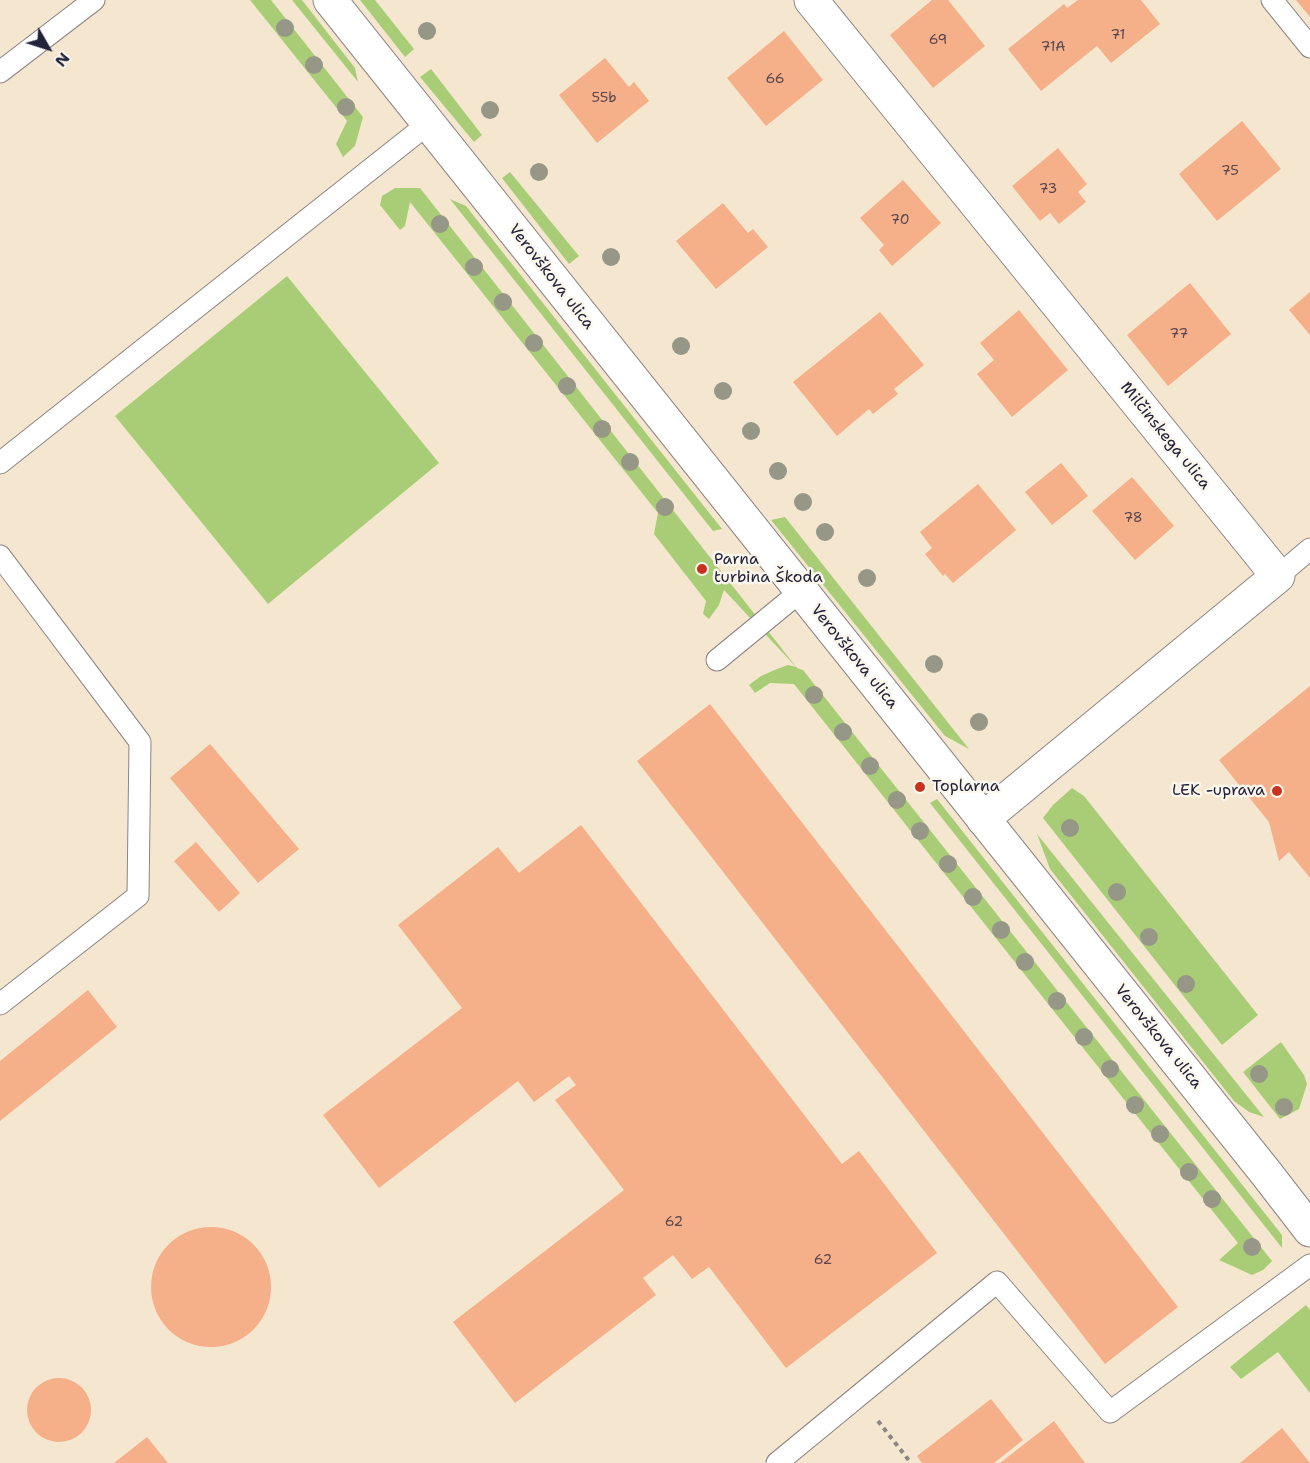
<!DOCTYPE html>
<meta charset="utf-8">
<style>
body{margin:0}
#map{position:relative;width:1310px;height:1463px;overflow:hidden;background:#f5e7cf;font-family:"Shantell Sans",sans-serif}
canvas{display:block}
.north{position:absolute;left:18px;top:18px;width:60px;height:60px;-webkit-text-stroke:4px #fbf7ec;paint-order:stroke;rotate:129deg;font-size:16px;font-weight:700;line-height:24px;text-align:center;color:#22223b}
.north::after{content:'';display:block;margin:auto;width:21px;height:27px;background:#22223b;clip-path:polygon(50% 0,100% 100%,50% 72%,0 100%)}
</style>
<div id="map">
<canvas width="1310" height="1463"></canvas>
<div class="north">N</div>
</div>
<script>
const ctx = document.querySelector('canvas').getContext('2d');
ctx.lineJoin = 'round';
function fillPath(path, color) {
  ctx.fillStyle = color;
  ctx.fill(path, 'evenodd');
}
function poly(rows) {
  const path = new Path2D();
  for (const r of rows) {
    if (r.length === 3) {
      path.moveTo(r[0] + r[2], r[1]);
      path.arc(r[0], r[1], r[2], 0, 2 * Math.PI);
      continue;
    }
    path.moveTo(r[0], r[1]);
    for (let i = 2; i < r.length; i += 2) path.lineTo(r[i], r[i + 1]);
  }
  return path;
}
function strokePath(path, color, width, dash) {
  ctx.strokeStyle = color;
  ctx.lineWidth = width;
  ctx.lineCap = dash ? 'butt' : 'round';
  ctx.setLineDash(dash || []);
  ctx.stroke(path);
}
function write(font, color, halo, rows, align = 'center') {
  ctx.font = font + ' "Shantell Sans",sans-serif';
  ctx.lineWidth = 5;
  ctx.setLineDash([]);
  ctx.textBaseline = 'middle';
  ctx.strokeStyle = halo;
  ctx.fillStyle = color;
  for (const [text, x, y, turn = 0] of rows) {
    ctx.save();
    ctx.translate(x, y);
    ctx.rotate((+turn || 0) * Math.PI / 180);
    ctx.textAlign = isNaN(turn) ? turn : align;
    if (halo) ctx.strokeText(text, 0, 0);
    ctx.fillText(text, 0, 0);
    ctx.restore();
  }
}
fillPath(poly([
 [250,0,271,0,363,117,355,146,343,157,336,144,347,121],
 [292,0,302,0,355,68,358,82],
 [360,0,375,0,414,49,405,57],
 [431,69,482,135,474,142,420,77],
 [510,172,579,256,569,264,502,178],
 [395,188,420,188,797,668,803,670,1272,1261,1263,1270,1252,1275,1219,1260,1238,1243,794,684,770,683,755,693,749,685,761,676,777,669,788,665,796,667,724,590,719,605,709,619,703,614,706,601,654,534,658,513,410,202,405,226,400,230,380,205,382,196],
 [450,199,466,206,722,529,713,531],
 [287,276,439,463,268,604,115,416],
 [785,517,969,749,945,736,771,520],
 [1072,788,1084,796,1258,1015,1222,1045,1043,818,1053,805],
 [937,799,1282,1235,1282,1248,930,803],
 [1037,834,1264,1117,1249,1112,1234,1101,1050,869],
 [1281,1042,1304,1075,1307,1084,1299,1109,1280,1119,1243,1072],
 [1306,1305,1310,1310,1310,1393,1278,1352,1241,1379,1230,1367]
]), '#a9cd77');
fillPath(poly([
 [932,0,948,0,985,46,933,88,890,35],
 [1078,0,1141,0,1160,24,1111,63,1097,46,1041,91,1008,49,1064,4,1067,8],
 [1296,0,1310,0,1310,17],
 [784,31,823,80,766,126,727,78],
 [605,58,629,87,634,82,649,101,597,143,559,95],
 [1242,121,1281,169,1217,221,1179,174],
 [1058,148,1087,184,1078,192,1086,202,1059,224,1050,213,1040,221,1012,186],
 [903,180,941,223,892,266,879,250,884,245,860,218],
 [723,203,748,233,753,229,768,247,716,289,676,241],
 [1190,283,1231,334,1168,386,1127,335],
 [1310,292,1310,335,1289,310],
 [1019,310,1068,370,1012,417,977,374,994,360,980,343],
 [880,312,924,365,894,389,898,394,873,414,869,409,837,436,793,382],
 [1061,463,1088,496,1052,525,1025,492],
 [1132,477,1174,526,1135,560,1092,511],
 [978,484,1016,530,953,583,945,574,943,576,925,554,932,548,920,532],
 [1310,686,1310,878,1289,852,1279,861,1269,822,1219,760],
 [710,704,1178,1307,1105,1364,637,761],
 [210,744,299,849,258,883,170,778],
 [581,825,842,1164,859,1151,937,1253,786,1368,709,1267,692,1279,673,1255,643,1278,656,1295,515,1403,453,1322,624,1190,555,1100,576,1085,569,1076,534,1102,518,1081,379,1188,323,1115,462,1008,398,925,498,847,519,873],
 [196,842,240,893,219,912,174,861],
 [88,990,117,1027,0,1121,0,1061],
 [211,1287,60],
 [59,1410,32],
 [991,1399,1023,1440,994,1463,922,1463,917,1456],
 [1054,1421,1085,1463,1000,1463],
 [1282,1428,1310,1463,1240,1463],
 [147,1437,168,1463,114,1463]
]), '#f5af89');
const lane = poly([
 [1272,0,1310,47],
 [0,72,94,0],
 [0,463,429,123],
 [0,556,140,742,138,896,0,1004],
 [1278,576,1310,549],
 [717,660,801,591],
 [777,1463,997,1282,1110,1412,1310,1265]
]);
const street = poly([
 [811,0,1278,576,983,819]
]);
const secondary = poly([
 [330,0,1266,1173,1310,1230]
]);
strokePath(lane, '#8c8485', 23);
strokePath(street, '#8c8485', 35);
strokePath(secondary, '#8c8485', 35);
strokePath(poly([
 [878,1421,911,1463]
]), '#8c8485', 4, [4.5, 4.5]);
strokePath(lane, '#fff', 21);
strokePath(street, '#fff', 33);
strokePath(secondary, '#fff', 33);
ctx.fillStyle = '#979788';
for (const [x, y] of [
 [285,28],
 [427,31],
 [314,65],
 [346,107],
 [490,110],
 [539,172],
 [440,224],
 [611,257],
 [474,267],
 [503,302],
 [534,343],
 [681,346],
 [567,386],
 [723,391],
 [602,429],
 [751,431],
 [630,462],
 [778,471],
 [803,502],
 [665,507],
 [825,532],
 [867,578],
 [934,664],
 [814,695],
 [979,722],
 [843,732],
 [870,766],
 [897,800],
 [1070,828],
 [920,831],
 [948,864],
 [1117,892],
 [973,897],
 [1001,930],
 [1149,937],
 [1025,962],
 [1186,984],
 [1057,1001],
 [1084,1037],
 [1110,1069],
 [1259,1074],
 [1135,1105],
 [1284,1107],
 [1160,1134],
 [1189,1172],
 [1212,1199],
 [1252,1247]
]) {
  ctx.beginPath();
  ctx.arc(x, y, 9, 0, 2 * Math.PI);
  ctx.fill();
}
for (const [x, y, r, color] of [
 [702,569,6,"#c8321e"],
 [920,787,6,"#c8321e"],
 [1277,791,6,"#c8321e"]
]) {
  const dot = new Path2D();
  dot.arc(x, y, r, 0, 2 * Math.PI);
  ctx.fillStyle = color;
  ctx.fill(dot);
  strokePath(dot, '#fbf7ec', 2);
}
write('14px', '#57454e', null, [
 ["71",1118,35],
 ["69",938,40],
 ["71A",1053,47],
 ["66",775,79],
 ["55b",604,98],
 ["75",1230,171],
 ["73",1048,189],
 ["70",900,220],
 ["77",1179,334],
 ["78",1133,518],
 ["62",674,1222],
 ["62",823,1260]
]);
write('16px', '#22223b', '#fbf7ec', [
 ["Verovškova ulica",551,277,52],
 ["Milčinskega ulica",1165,436,51],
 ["Verovškova ulica",854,657,51],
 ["Verovškova ulica",1158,1037,51]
]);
write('16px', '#22223b', '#fbf7ec', [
 ["Parna",714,560],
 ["turbina Škoda",714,578],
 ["Toplarna",932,787],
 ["LEK -uprava",1265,791,"right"]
], 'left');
</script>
